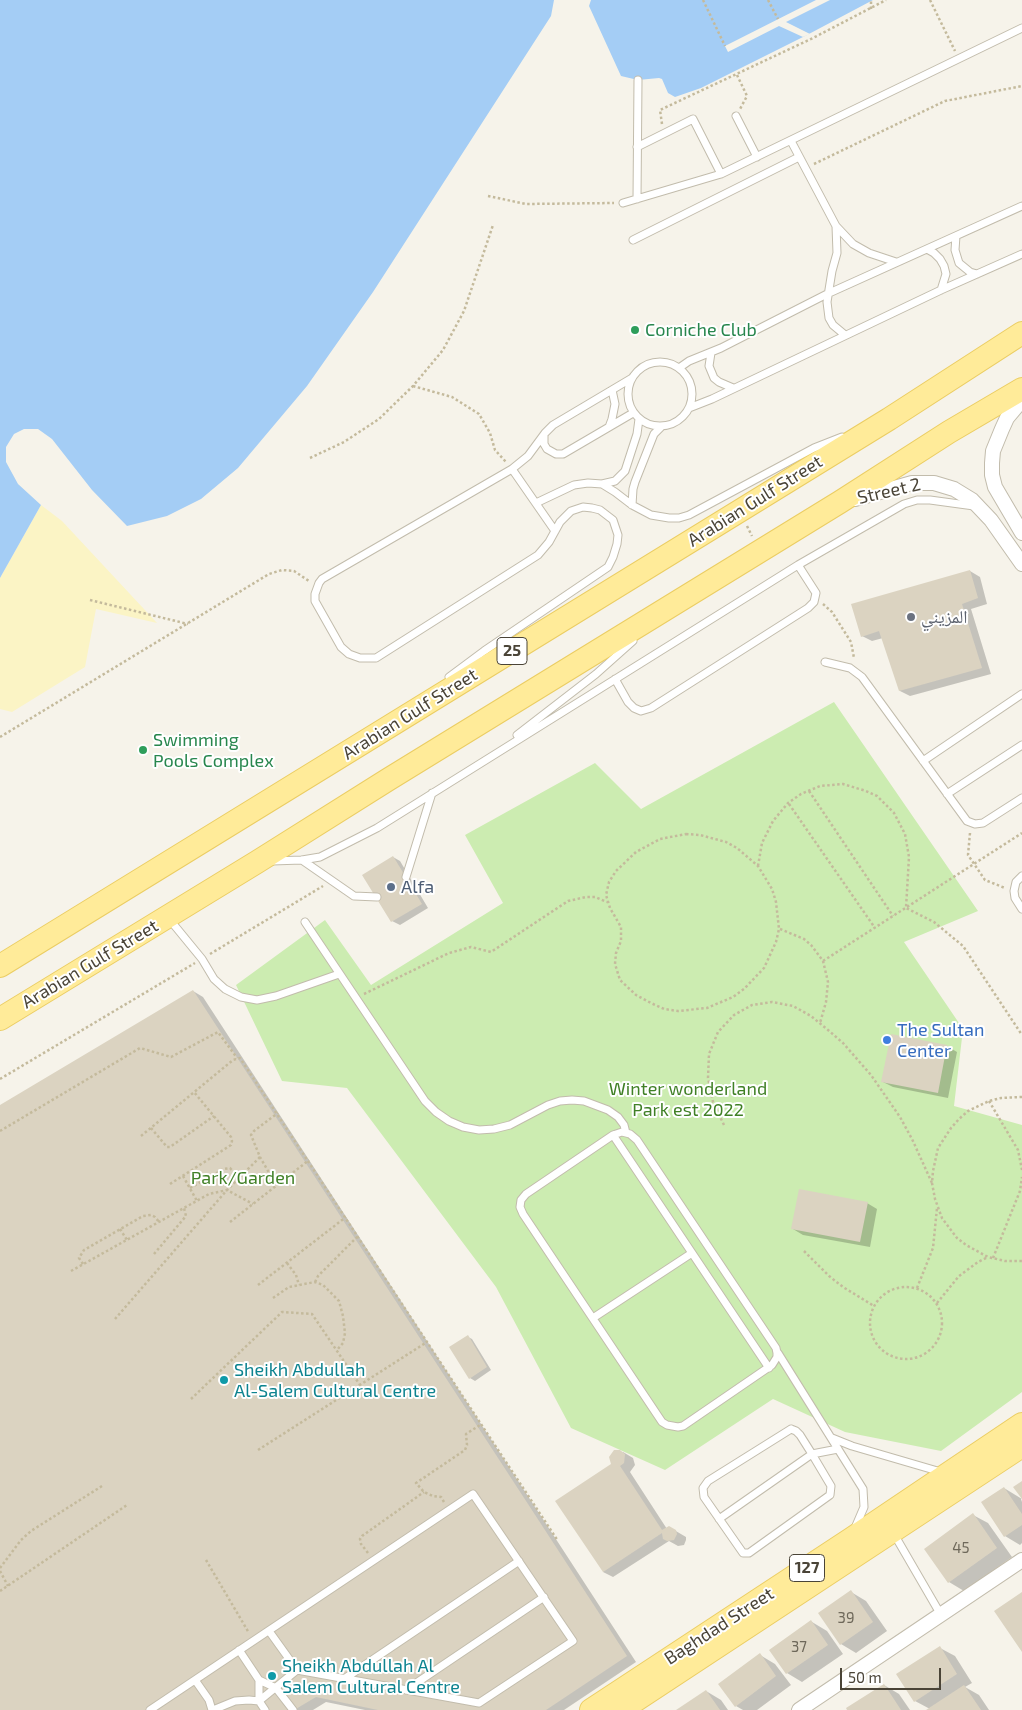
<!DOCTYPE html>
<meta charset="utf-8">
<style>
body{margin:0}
#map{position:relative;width:1022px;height:1710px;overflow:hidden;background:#f6f3ea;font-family:"Exo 2",sans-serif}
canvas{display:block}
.scale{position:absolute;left:840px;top:1668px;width:101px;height:22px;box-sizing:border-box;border:2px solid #4a4437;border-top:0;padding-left:6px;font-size:15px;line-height:18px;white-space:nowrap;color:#4a4437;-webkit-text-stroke:4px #fff;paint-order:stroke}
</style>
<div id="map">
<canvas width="1022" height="1710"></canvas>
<div class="scale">50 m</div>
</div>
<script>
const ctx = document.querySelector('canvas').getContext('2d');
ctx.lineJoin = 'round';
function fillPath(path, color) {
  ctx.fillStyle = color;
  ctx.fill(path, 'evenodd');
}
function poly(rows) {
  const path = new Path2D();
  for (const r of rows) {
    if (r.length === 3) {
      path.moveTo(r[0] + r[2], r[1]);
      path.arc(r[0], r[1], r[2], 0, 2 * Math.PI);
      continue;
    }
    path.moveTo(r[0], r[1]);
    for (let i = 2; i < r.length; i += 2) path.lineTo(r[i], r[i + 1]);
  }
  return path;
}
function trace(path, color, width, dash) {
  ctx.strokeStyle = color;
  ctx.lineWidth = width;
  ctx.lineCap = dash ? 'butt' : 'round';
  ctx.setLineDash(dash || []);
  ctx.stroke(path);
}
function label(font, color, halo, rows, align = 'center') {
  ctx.font = font + ' "Exo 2","Noto Naskh Arabic",sans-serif';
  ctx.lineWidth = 4;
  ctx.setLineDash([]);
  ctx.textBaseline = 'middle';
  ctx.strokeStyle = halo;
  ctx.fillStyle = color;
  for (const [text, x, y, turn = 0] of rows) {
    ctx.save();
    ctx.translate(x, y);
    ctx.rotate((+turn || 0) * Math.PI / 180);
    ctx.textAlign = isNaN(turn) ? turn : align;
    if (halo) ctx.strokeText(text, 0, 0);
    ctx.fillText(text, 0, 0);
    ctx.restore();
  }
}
fillPath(poly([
 [834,702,978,911,904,942,963,1029,954,1106,1022,1125,1022,1392,941,1451,845,1432,773,1399,665,1470,571,1428,496,1287,347,1088,282,1081,236,985,325,920,371,985,503,903,465,835,595,763,641,809]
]), '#ccecb1');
fillPath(poly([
 [41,505,62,521,157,623,96,609,85,667,12,712,0,709,0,578]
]), '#fbf4c5');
fillPath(poly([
 [0,0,554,0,551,16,373,292,307,386,238,468,201,499,167,516,127,526,92,490,52,439,38,429,24,429,14,434,6,447,6,462,18,484,41,505,0,578],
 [591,0,873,0,807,35,701,88,675,97,668,93,662,79,659,78,638,80,621,76,589,6]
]), '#a4cdf5');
fillPath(poly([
 [816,0,830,0,786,22,810,34,803,37,779,26,728,52,725,46]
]), '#f6f3ea');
fillPath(poly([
 [970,571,980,577,987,604,971,609,991,674,910,696,900,691,883,638,872,641,862,636],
 [393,857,400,861,428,908,400,925,392,921],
 [193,991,203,997,636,1662,564,1710,365,1710,326,1702,313,1710,0,1710,0,1106],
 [947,1046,957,1052,948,1098,893,1087,883,1082],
 [867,1203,877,1209,870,1247,803,1235,793,1229],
 [468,1337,472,1339,491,1370,475,1381,470,1378],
 [623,1452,633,1458,635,1465,630,1472,667,1529,669,1527,686,1537,686,1540,684,1545,678,1546,669,1541,613,1577,603,1572,613,1464],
 [1004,1488,1022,1499,1021,1499,1022,1502,1022,1543,1020,1545,1005,1536],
 [973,1515,988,1523,1012,1557,964,1591,949,1582],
 [851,1592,866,1601,887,1631,856,1653,841,1644],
 [812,1622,827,1631,843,1654,802,1682,787,1673,771,1650],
 [940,1648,955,1656,972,1683,965,1687,979,1695,989,1710,928,1710,930,1709,915,1701],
 [760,1655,775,1664,791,1685,757,1710,743,1710,736,1706],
 [884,1685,899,1694,910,1710,849,1710],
 [706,1691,721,1700,728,1710,678,1710]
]), '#0003');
fillPath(poly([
 [970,570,978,598,962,604,982,668,899,691,879,631,861,637,851,604],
 [393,856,422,904,391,922,362,875],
 [193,990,627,1656,546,1710,378,1710,316,1697,294,1710,0,1710,0,1105],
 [891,1034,947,1045,938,1093,881,1082],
 [799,1189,868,1202,860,1242,791,1229],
 [468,1335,487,1367,469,1379,449,1347],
 [614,1450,620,1450,625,1454,624,1463,620,1466,662,1530,669,1526,676,1530,677,1534,674,1540,667,1541,663,1539,662,1533,603,1572,555,1501,611,1464,609,1457],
 [1022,1481,1022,1499,1013,1487],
 [1004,1487,1022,1514,1022,1525,1004,1537,981,1502],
 [973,1513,997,1548,948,1583,924,1549],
 [851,1590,873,1622,840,1645,818,1613],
 [1022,1592,1022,1652,994,1611],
 [811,1620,828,1645,786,1674,769,1650],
 [940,1646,957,1674,914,1702,896,1674],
 [760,1653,776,1676,735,1707,718,1684],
 [884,1684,901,1710,847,1710,846,1708],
 [964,1685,981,1710,926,1710],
 [706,1690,720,1710,676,1710]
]), '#dbd3c1');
const lane = poly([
 [736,116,757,157],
 [791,141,836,226,853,244,869,253,896,262],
 [637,147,693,119,721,174],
 [637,199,638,80],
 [623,203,721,174,1022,28],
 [836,226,837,253,832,271,827,302,829,318,833,325,845,335],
 [956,236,955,250,959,263,970,272,977,274],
 [633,240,799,157],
 [927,249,934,253,940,259,944,266,946,274,941,290],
 [711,353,709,366,714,378,719,382,733,388],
 [660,394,32],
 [679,368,689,361,721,348,827,294,1022,206],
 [689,408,712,399,941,290,1022,254],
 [609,427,612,419,615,404,612,390],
 [544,436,544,444,547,449,556,454,563,454,633,413],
 [512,469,555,531],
 [602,484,615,481,625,471,637,434,639,419],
 [536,503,574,485,588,483,602,484,615,492,632,505,651,515,669,518,679,518,689,515,814,448,842,437],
 [632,505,633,489,635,482,654,434,661,427],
 [825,662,850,668,862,677,967,821,975,824,983,823,1022,798],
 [449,677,484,651,608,567,613,557,617,544,618,535,613,520,600,510,592,508,583,507,571,511,560,522,549,542,538,555,376,658,360,658,349,654,341,647,315,601,315,594,319,583,322,579,512,469,528,456,545,433,553,425,632,378],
 [615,679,628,702,634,708,641,711,651,708,808,608,814,602,816,593,798,565],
 [517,735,596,674,633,641],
 [923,761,1022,694],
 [947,794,1022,745],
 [302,860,354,896,377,897],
 [272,861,302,860,320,857,377,828,798,565,904,504,917,500,930,500,974,506],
 [1022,876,1016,882,1014,891,1015,898,1022,909],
 [406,877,432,793],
 [170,920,202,959,214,979,225,989,241,997,257,1000,276,996,339,974],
 [305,922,425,1101,436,1112,449,1121,463,1127,479,1130,494,1129,510,1125,548,1105,560,1101,572,1100,584,1101,608,1110,618,1117,624,1125,626,1133],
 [622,1132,630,1134,637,1140,776,1348,777,1353,777,1357,772,1365,683,1426,678,1427,667,1425,662,1422,523,1214,520,1207,521,1200,526,1194,613,1135,622,1132],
 [613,1135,769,1368],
 [593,1318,692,1253],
 [778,1353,863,1489,864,1507,855,1528],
 [791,1429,796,1431,800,1435,812,1454,831,1486,830,1495,749,1553,743,1553,704,1497,703,1488,708,1481,791,1429],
 [832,1438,852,1446,941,1472],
 [719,1519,812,1454,838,1449],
 [894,1534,941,1615],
 [239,1650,259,1680,276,1688,293,1710],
 [344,1679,519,1561],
 [195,1680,209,1700,212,1710],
 [259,1680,259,1701,265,1710],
 [406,1690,544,1597],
 [150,1710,473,1494,573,1641,479,1703,297,1670,269,1631],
 [213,1710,235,1701,249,1700,259,1701,297,1670]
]);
const street = poly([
 [1022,400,1007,418,1002,429,993,451,992,463,992,475,995,487,1022,533],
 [855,499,912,483,934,483,954,489,972,500,991,520,1022,564],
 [799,1710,1022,1560]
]);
const primary = poly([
 [0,966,889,419,1022,333],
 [0,1019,257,862,389,779,840,502,949,432,1022,389],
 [591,1710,851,1539,1022,1424],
 [621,1710,1022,1446]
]);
trace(lane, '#c2bcac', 9);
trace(street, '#c2bcac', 16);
trace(primary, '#ebcd63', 24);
trace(poly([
 [703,0,725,46],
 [768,0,778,19],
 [930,0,955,51],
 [871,9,871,1],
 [737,75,747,96,740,109],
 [662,124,660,110,813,38,886,0],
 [814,164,945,101,1022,86],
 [488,196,526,204,614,203],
 [413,386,452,397,479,414,490,433,495,450,506,462],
 [310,458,344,442,379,419,413,386,443,350,464,311,493,225],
 [747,526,752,536],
 [90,600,188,624],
 [823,604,832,612,851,642,854,658],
 [0,737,269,574,282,570,294,571,309,581],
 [809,791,893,916],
 [789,804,875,928],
 [970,833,968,855,985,880,1005,888],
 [686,834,700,835,726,842,737,848,758,866,772,889,776,902,779,929,776,942,764,968,744,989,733,997,707,1008,678,1011,664,1009,651,1003,636,995,620,980,615,964,616,953,621,941,621,927,610,908,606,895,609,882,616,871,636,852,660,839,686,834],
 [758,866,762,843,773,821,788,803,801,794,820,786,843,784,866,791,877,796,894,813,905,834,909,857,906,908,934,922,963,946,1022,1035],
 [780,929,804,939,811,945,823,961,828,982,826,1002,820,1023],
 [210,954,323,886],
 [823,961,1022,833],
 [364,994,449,953,471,947,491,952,568,901,586,897,595,897,607,902],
 [0,1079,195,963],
 [1022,1097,1001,1098,989,1101,968,1111,959,1119,951,1128,938,1148,933,1171,932,1183,935,1199,942,1218,957,1238,966,1245,988,1257,1005,1261,1022,1261],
 [989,1101,1018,1150,1022,1170],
 [724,1125,713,1102,708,1078,709,1054,718,1032,734,1015,752,1005,772,1002,793,1006,811,1016,828,1030,843,1043,871,1075,900,1117,912,1139,932,1183],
 [151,1128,167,1147,170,1147,214,1116],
 [0,1131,140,1048,171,1057,218,1032,237,1058],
 [141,1136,233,1060,240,1058,558,1541],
 [183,1176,197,1201],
 [170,1184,231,1145,232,1141,231,1137,194,1092],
 [276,1185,260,1157,251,1135,254,1131,278,1113],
 [190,1188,224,1169,230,1168,239,1178],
 [230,1222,309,1160],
 [120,1229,127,1240],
 [804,1251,829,1276,843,1287,874,1306],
 [154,1254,186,1216,184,1208],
 [993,1258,1020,1191,1022,1177],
 [287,1263,296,1275,299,1285],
 [83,1264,79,1258,84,1250,143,1216,151,1215,155,1217,159,1222],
 [71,1271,209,1194,227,1190,253,1204],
 [315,1282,318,1276,358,1236],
 [258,1285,346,1217],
 [906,1323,36],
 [917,1288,933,1248,937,1208],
 [273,1298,289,1287,315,1282,323,1285,339,1301,343,1316,345,1333,343,1343,337,1350],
 [937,1303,959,1276,978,1262,988,1257],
 [115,1319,227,1190,260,1157],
 [191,1399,282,1312,312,1314,360,1385],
 [258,1450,427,1342],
 [444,1502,441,1497,433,1496,424,1492,416,1483,465,1450,467,1445,466,1434,480,1425],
 [368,1553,361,1544,360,1539,362,1536,424,1492],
 [206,1560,249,1633],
 [0,1568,21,1540,31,1531,102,1486],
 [0,1571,8,1586],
 [0,1591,127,1505]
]), '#c4ba9c', 2.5, [2.5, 2.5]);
trace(lane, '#fff', 7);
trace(street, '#fff', 14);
trace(primary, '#ffeb99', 22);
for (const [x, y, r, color] of [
 [635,330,5,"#2e9e5b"],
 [911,617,5,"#6b7280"],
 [143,750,5,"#2e9e5b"],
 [391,887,5,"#5c6f8a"],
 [887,1040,5,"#3f7fe0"],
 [224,1380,5,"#0f9aa8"],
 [272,1676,5,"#0f9aa8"]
]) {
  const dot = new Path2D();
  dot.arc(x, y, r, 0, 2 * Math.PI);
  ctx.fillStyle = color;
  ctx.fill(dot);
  trace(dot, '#fff', 2);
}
label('15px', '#6e685a', null, [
 ["45",961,1548],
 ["39",846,1618],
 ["37",799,1647]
]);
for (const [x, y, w] of [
 [512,651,30],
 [807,1568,35]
]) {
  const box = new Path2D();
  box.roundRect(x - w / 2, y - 13.5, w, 27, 4);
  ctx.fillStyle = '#fff';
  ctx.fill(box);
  trace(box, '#4a4437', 1);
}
label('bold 16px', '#4a4437', null, [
 ["25",512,651],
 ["127",807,1568]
]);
label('18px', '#27864d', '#fff', [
 ["Corniche Club",645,330],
 ["Swimming",153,740],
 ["Pools Complex",153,761]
], 'left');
label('18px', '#4a4437', '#fff', [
 ["Street 2",889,491,-13],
 ["Arabian Gulf Street",755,501,-32],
 ["Arabian Gulf Street",410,714,-32],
 ["Arabian Gulf Street",90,964,-31],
 ["Baghdad Street",719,1626,-33]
]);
label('18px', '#5b616d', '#fff', [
 ["المزيني",921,617]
], 'left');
label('18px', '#4e5e75', '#fff', [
 ["Alfa",401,887]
], 'left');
label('18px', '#366cbe', '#fff', [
 ["The Sultan",897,1030],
 ["Center",897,1051]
], 'left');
label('18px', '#408026', '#fff', [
 ["Winter wonderland",688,1089],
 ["Park est 2022",688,1110],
 ["Park/Garden",243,1178]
]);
label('18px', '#0d838f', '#fff', [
 ["Sheikh Abdullah",234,1370],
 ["Al-Salem Cultural Centre",234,1391],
 ["Sheikh Abdullah Al",282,1666],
 ["Salem Cultural Centre",282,1687]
], 'left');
</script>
